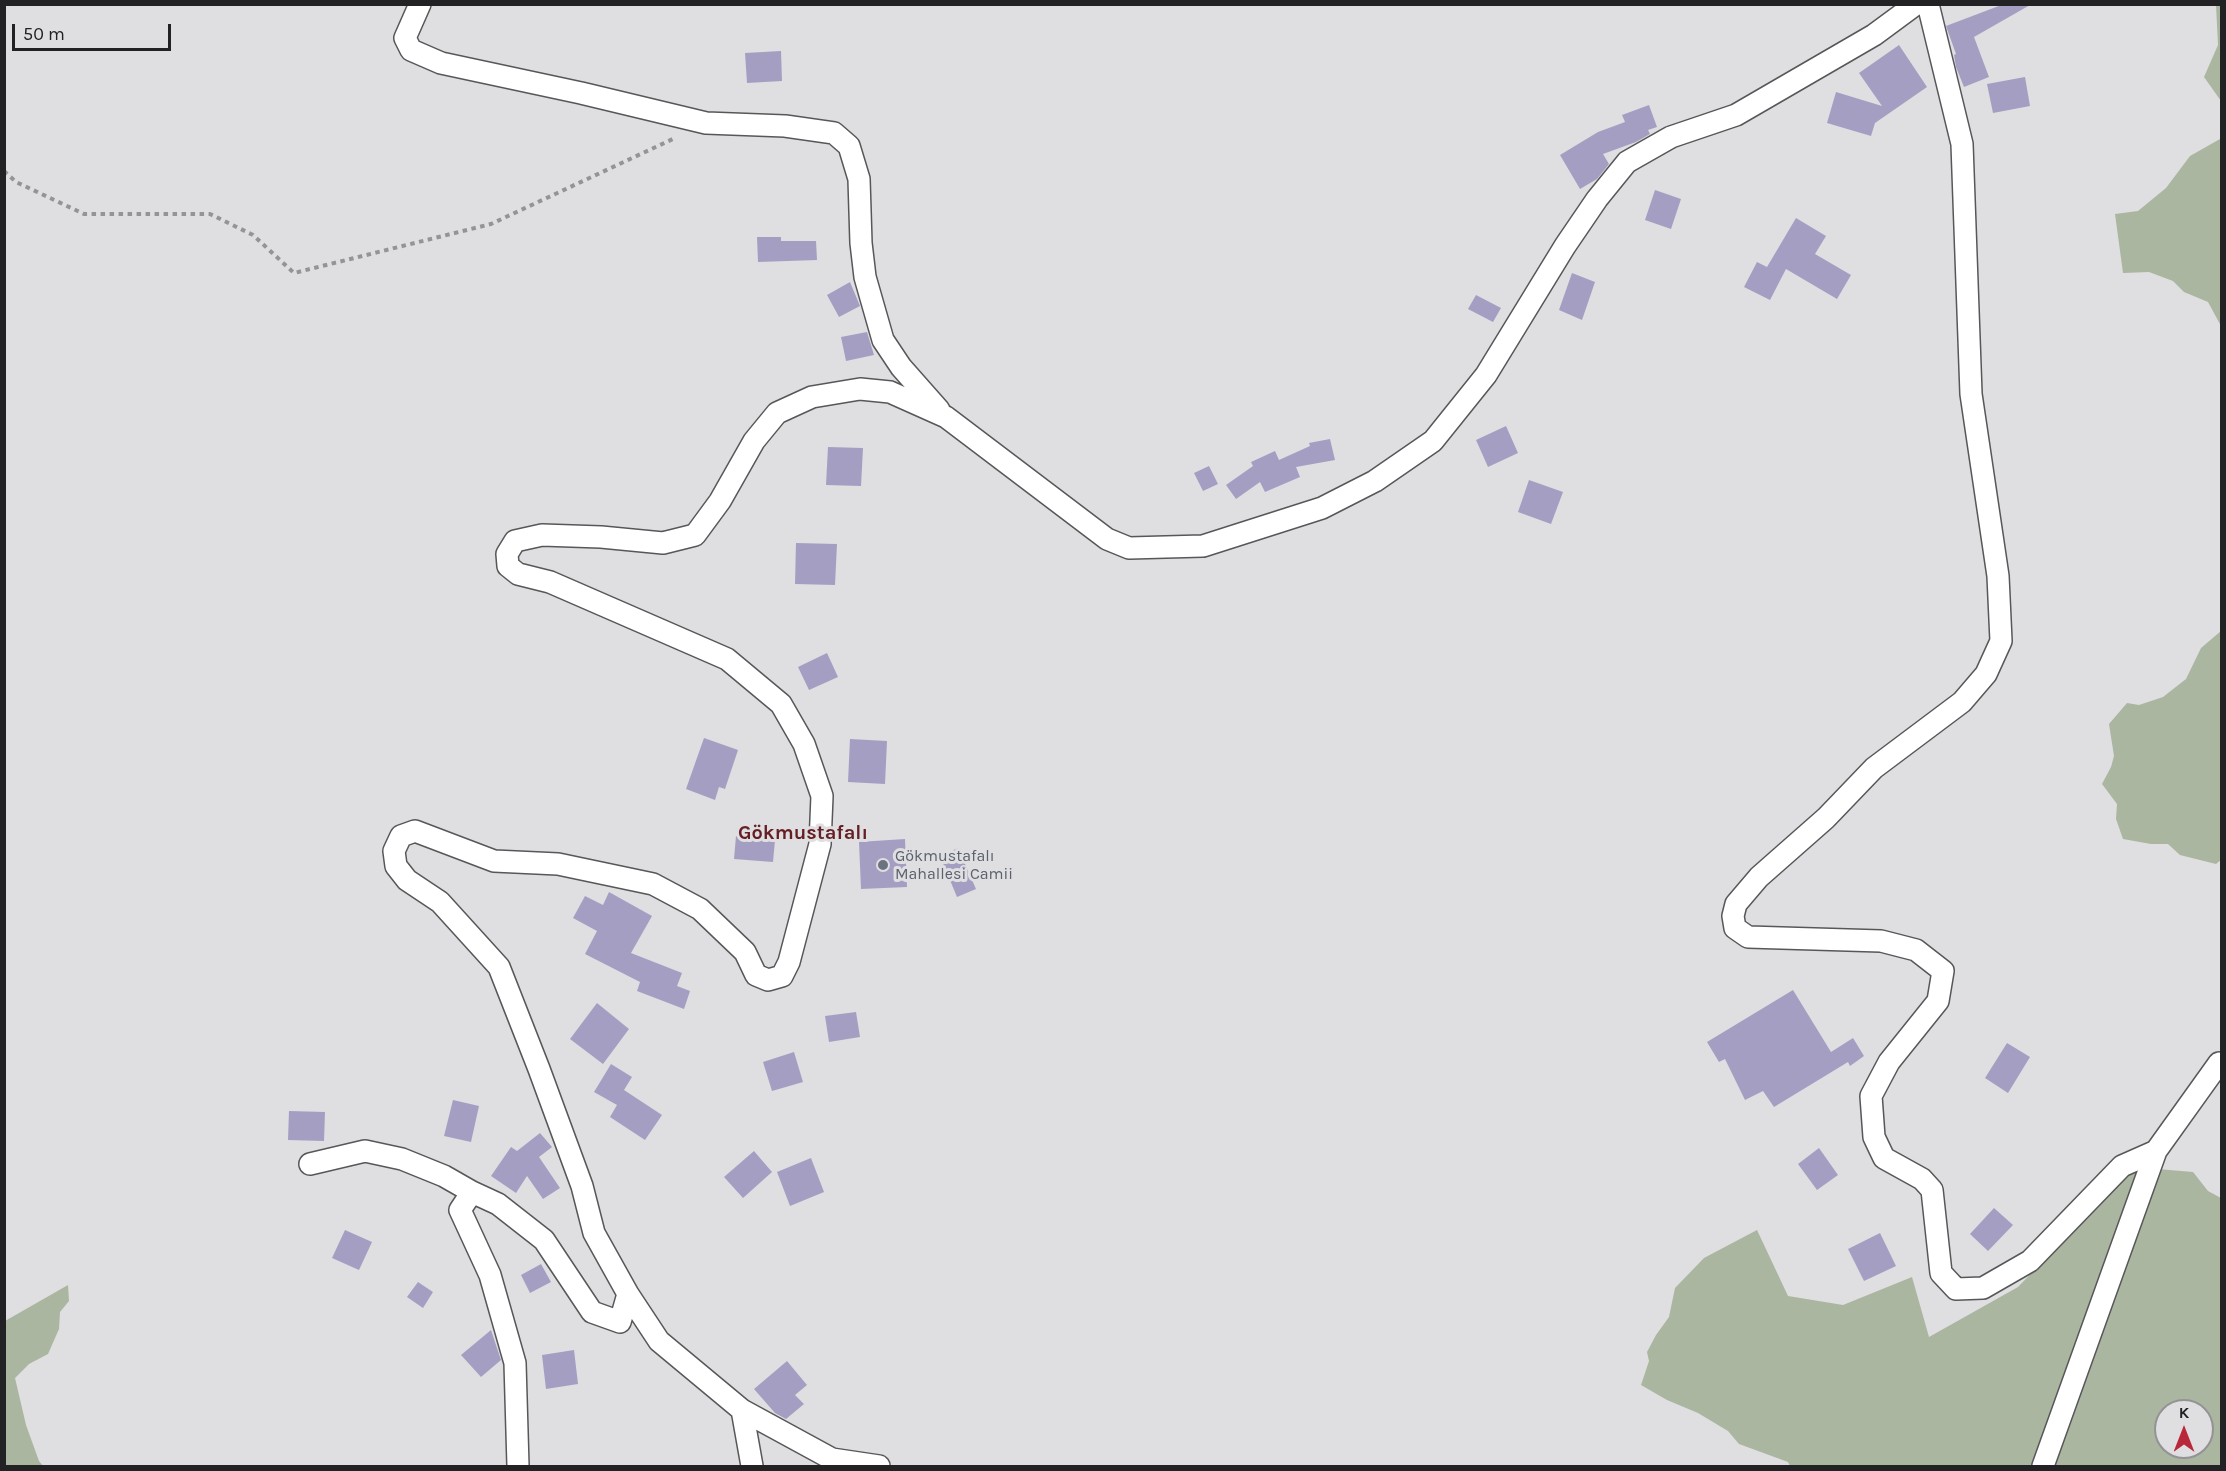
<!DOCTYPE html>
<meta charset="utf-8">
<style>
body{margin:0}
#map{position:relative;width:2226px;height:1471px;overflow:hidden;background:#dfdee1;font-family:Karla,sans-serif}
canvas{display:block}
.frame{position:absolute;inset:0;border:6px solid #222123;pointer-events:none}
.north{position:absolute;left:2154px;top:1399px;width:60px;height:60px;box-sizing:border-box;background:#dfdee1;border:2px solid #939295;border-radius:50%;rotate:0deg;font-size:16px;font-weight:700;line-height:24px;text-align:center;color:#222123}
.north::after{content:'';display:block;margin:auto;width:21px;height:27px;background:#b9283a;clip-path:polygon(50% 0,100% 100%,50% 72%,0 100%)}
.scale{position:absolute;left:12px;top:24px;width:159px;height:27px;box-sizing:border-box;border:3px solid #222123;border-top:0;padding-left:8px;font-size:18px;line-height:21px;white-space:nowrap;color:#222123;-webkit-text-stroke:4px #dfdee1;paint-order:stroke}
</style>
<div id="map">
<canvas width="2226" height="1471"></canvas>
<div class="frame"></div>
<div class="north">K</div>
<div class="scale">50 m</div>
</div>
<script>
const ctx = document.querySelector('canvas').getContext('2d');
ctx.lineJoin = 'round';
function fillPath(path, color) {
  ctx.fillStyle = color;
  ctx.fill(path, 'evenodd');
}
function poly(rows) {
  const path = new Path2D();
  for (const r of rows) {
    path.moveTo(r[0], r[1]);
    for (let i = 2; i < r.length; i += 2) path.lineTo(r[i], r[i + 1]);
  }
  return path;
}
function trace(path, color, width, dash) {
  ctx.strokeStyle = color;
  ctx.lineWidth = width;
  ctx.lineCap = dash ? 'butt' : 'round';
  ctx.setLineDash(dash || []);
  ctx.stroke(path);
}
function label(font, color, halo, rows, align = 'center') {
  ctx.font = font + ' Karla,sans-serif';
  ctx.lineWidth = 6;
  ctx.setLineDash([]);
  ctx.textBaseline = 'middle';
  ctx.strokeStyle = halo;
  ctx.fillStyle = color;
  for (const [text, x, y, turn = 0] of rows) {
    ctx.save();
    ctx.translate(x, y);
    ctx.rotate((+turn || 0) * Math.PI / 180);
    ctx.textAlign = isNaN(turn) ? turn : align;
    if (halo) ctx.strokeText(text, 0, 0);
    ctx.fillText(text, 0, 0);
    ctx.restore();
  }
}
fillPath(poly([
 [2216,5,2221,5,2221,101,2204,77,2218,45],
 [2221,135,2221,326,2208,302,2184,292,2173,281,2149,272,2123,273,2115,214,2138,211,2166,188,2190,156,2220,139],
 [2221,631,2222,859,2216,864,2180,855,2168,844,2151,844,2123,839,2116,819,2117,804,2102,784,2111,767,2114,756,2109,724,2127,703,2139,705,2163,697,2186,679,2201,648],
 [2134,1167,2193,1172,2208,1191,2221,1198,2221,1466,1790,1466,1788,1462,1739,1444,1728,1431,1698,1413,1667,1400,1641,1385,1649,1361,1647,1352,1656,1335,1669,1317,1675,1288,1704,1258,1757,1230,1788,1296,1843,1305,1912,1277,1929,1337,2018,1287],
 [2166,1411,2202,1411,2202,1447,2166,1447],
 [68,1285,69,1301,60,1312,59,1329,48,1354,29,1364,15,1378,26,1425,39,1461,43,1466,5,1466,5,1321]
]), '#abb6a0');
fillPath(poly([
 [2004,4,2030,5,1974,37,1989,77,1964,87,1956,67,1954,55,1956,54,1946,26],
 [1899,45,1927,87,1875,123,1871,136,1827,123,1836,92,1882,106,1859,73],
 [781,51,782,81,747,83,745,53],
 [2025,77,2030,106,1993,113,1987,84],
 [1649,105,1657,127,1648,130,1650,134,1636,142,1603,154,1609,164,1597,179,1580,189,1560,155,1598,132,1625,122,1622,115],
 [1655,190,1681,199,1671,229,1645,220],
 [1796,218,1826,236,1815,254,1851,275,1837,299,1786,269,1770,300,1744,287,1757,262,1767,267],
 [757,237,781,237,781,241,816,241,817,260,758,262],
 [1572,273,1595,282,1582,320,1559,310],
 [850,282,860,306,839,317,827,295],
 [1476,295,1501,308,1493,322,1468,309],
 [867,332,874,355,846,361,841,337],
 [1506,426,1518,453,1488,467,1476,440],
 [1330,439,1335,460,1296,467,1300,477,1265,492,1260,482,1236,499,1226,485,1253,466,1251,462,1275,451,1279,460,1310,446,1309,443],
 [828,447,863,448,861,486,826,485],
 [1209,466,1218,484,1203,491,1194,473],
 [1529,480,1563,492,1551,524,1518,512],
 [796,543,837,544,835,585,795,584],
 [827,653,838,677,809,690,798,667],
 [704,738,738,750,725,789,719,787,715,800,686,789],
 [850,739,887,741,885,784,848,782],
 [736,836,775,840,773,862,734,859],
 [905,839,907,887,861,889,859,842],
 [958,848,976,889,957,897,940,856],
 [609,892,652,916,631,953,682,973,677,986,690,991,684,1009,637,991,640,982,585,954,597,931,573,918,585,896,603,905],
 [1793,990,1831,1052,1853,1038,1864,1056,1850,1066,1848,1062,1774,1107,1763,1091,1745,1100,1725,1059,1719,1062,1707,1042],
 [597,1003,629,1029,603,1064,570,1039],
 [856,1012,860,1037,829,1042,825,1016],
 [2007,1043,2030,1057,2008,1093,1985,1078],
 [794,1052,803,1082,772,1091,763,1062],
 [611,1064,632,1077,624,1090,662,1115,645,1140,610,1117,617,1105,594,1092],
 [453,1100,479,1106,471,1142,444,1136],
 [289,1111,325,1112,324,1141,288,1140],
 [540,1133,552,1147,539,1157,560,1188,543,1199,527,1176,516,1193,491,1176,511,1147,517,1151],
 [1819,1148,1838,1175,1817,1190,1798,1164],
 [754,1151,772,1172,743,1198,724,1177],
 [811,1158,824,1192,790,1206,777,1172],
 [1994,1208,2013,1225,1988,1251,1970,1234],
 [345,1230,372,1242,359,1270,332,1258],
 [1880,1233,1896,1266,1864,1281,1848,1249],
 [541,1264,551,1282,530,1293,521,1275],
 [418,1282,433,1292,423,1308,407,1297],
 [491,1330,501,1360,481,1377,461,1355],
 [574,1350,578,1384,546,1389,542,1355],
 [787,1361,807,1385,795,1395,804,1404,786,1419,775,1413,754,1389]
]), '#a59ec3');
const minor = poly([
 [420,4,405,38,411,50,441,63,581,93,706,123,785,126,834,133,849,146,859,179,861,243,865,277,883,340,901,367,939,410],
 [1928,4,1962,144,1971,394,1998,576,2001,641,1986,674,1962,702,1874,768,1826,818,1759,877,1736,904,1733,916,1735,928,1748,937,1881,941,1916,950,1943,971,1938,1001,1889,1062,1871,1096,1874,1137,1884,1158,1922,1179,1932,1190,1941,1273,1956,1289,1983,1288,2030,1261,2122,1166,2156,1151,2219,1063],
 [310,1164,365,1151,402,1159,444,1176,472,1192],
 [628,1294,659,1341,742,1410,832,1459,879,1466],
 [742,1410,752,1466],
 [518,1466,515,1363,490,1275,460,1210,472,1192,498,1204,544,1240,592,1312,620,1322,628,1294,594,1233,582,1186,539,1069,499,967,440,902,407,880,396,866,394,851,401,836,415,831,494,861,558,864,653,884,700,909,745,952,756,975,768,980,782,976,789,962,820,844,822,796,804,744,781,704,727,659,550,582,518,574,508,566,507,554,515,541,542,535,601,537,663,543,695,535,720,501,754,441,777,413,812,397,860,389,890,392,946,417,1107,539,1129,548,1203,546,1322,508,1375,481,1433,441,1486,375,1565,246,1597,199,1627,162,1671,137,1736,115,1874,35,1916,4],
 [2043,1466,2156,1151]
]);
trace(minor, '#575659', 24);
trace(poly([
 [4,171,16,182,84,214,210,214,253,235,294,273,491,224,675,138]
]), '#949395', 4, [4.5, 4.5]);
trace(minor, '#fff', 21);
for (const [x, y, r, color] of [
 [883,865,6,"#6b7280"]
]) {
  const dot = new Path2D();
  dot.arc(x, y, r, 0, 2 * Math.PI);
  ctx.fillStyle = color;
  ctx.fill(dot);
  trace(dot, '#dfdee1', 2);
}
label('16px', '#5b616d', '#dfdee1', [
 ["Gökmustafalı",895,856],
 ["Mahallesi Camii",895,874]
], 'left');
label('bold 20px', '#651f24', '#dfdee1', [
 ["Gökmustafalı",803,833]
]);
</script>
